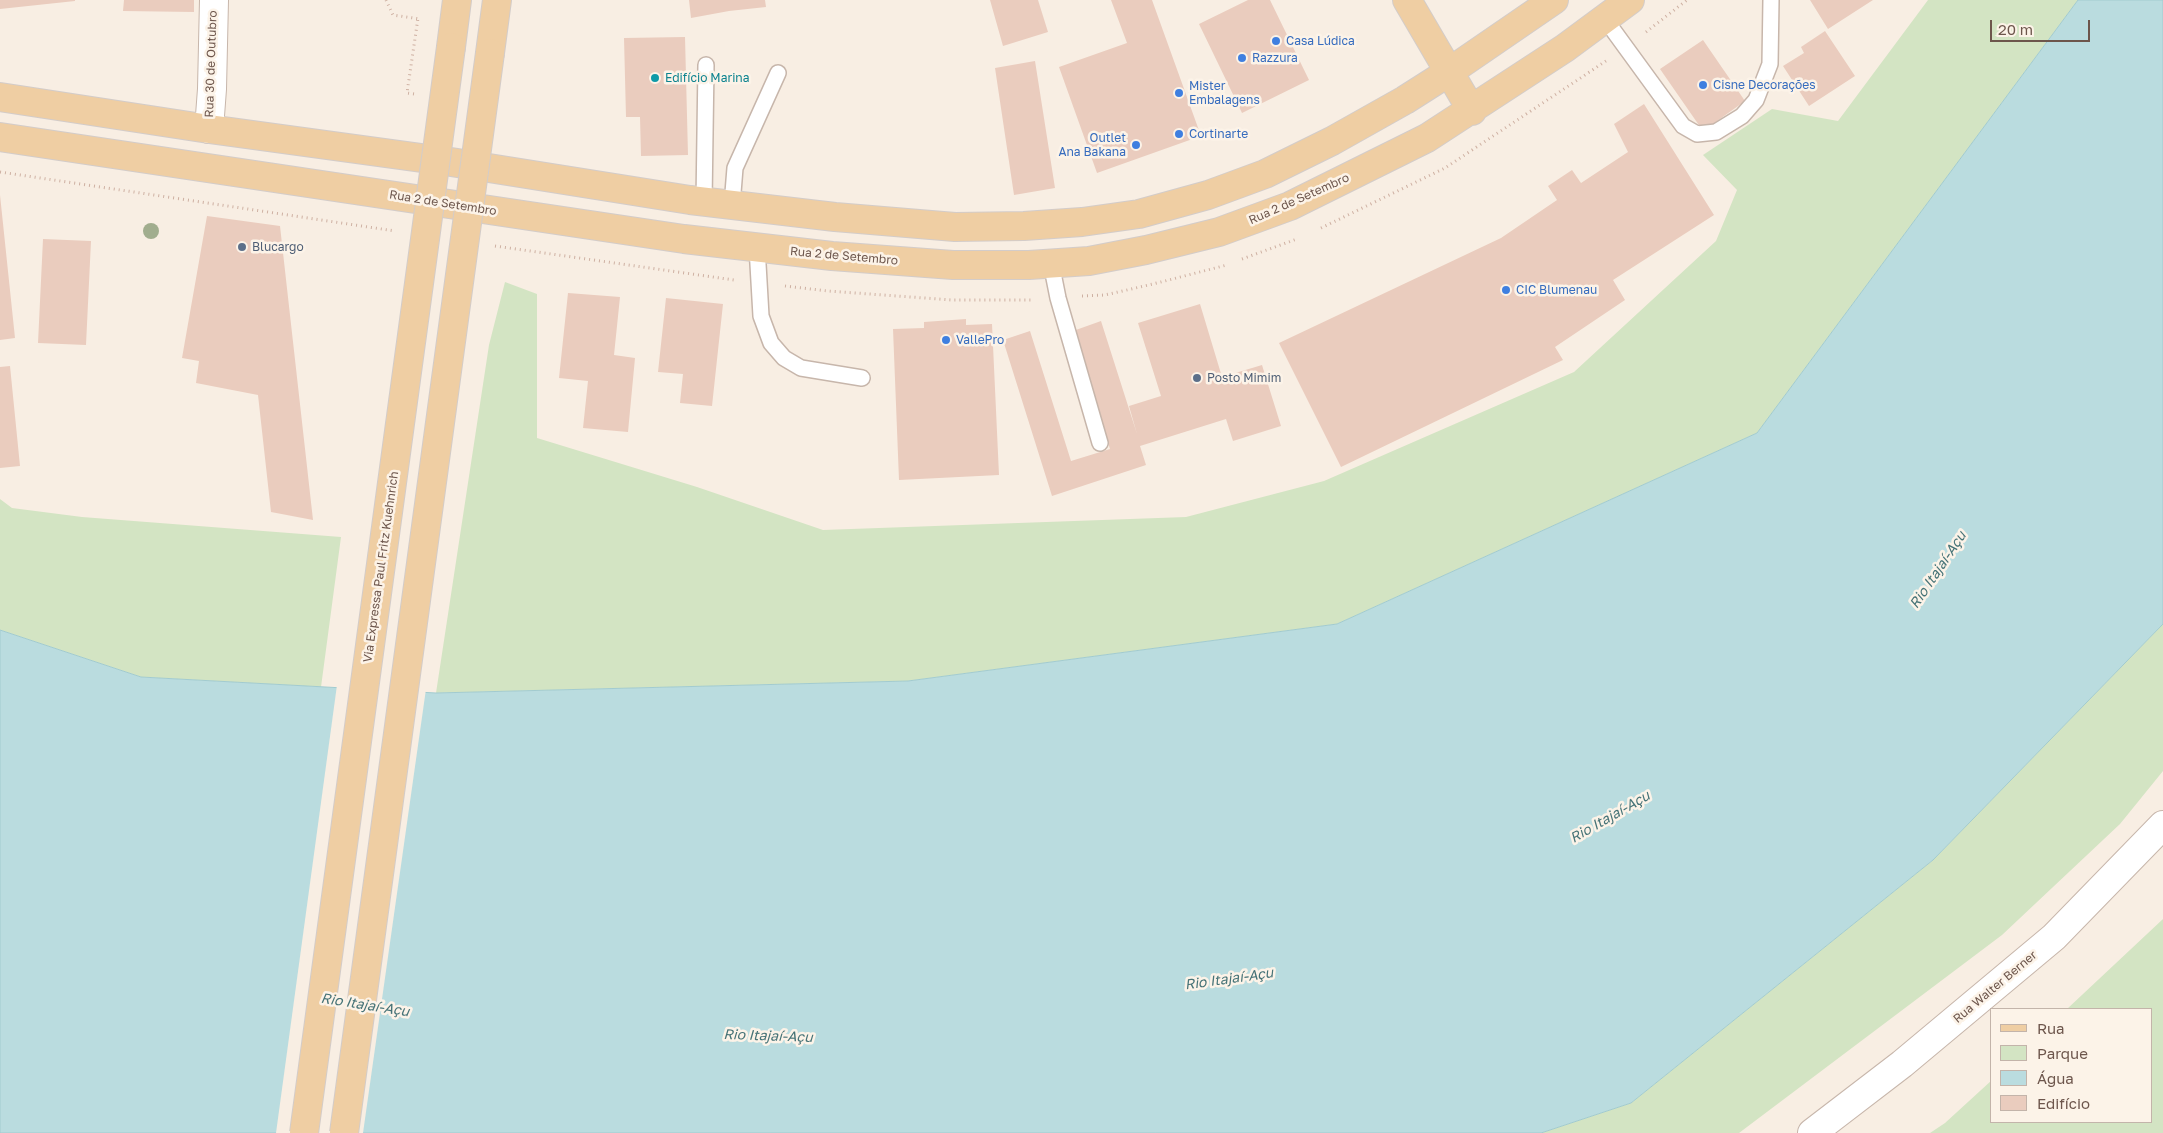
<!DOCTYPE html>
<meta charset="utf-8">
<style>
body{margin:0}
#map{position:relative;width:2163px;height:1133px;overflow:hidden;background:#f8eee3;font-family:"Golos Text",sans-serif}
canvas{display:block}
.legend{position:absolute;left:1990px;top:1008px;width:162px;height:115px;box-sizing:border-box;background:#fcf3e8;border:1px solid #c3b4aa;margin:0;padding:6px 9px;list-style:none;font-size:15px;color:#6d564c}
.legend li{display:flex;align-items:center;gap:10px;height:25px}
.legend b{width:25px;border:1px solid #c3b4aa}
.scale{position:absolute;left:1990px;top:20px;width:100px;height:22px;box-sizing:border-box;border:2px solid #6d564c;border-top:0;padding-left:6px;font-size:15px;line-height:18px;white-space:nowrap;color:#6d564c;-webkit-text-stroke:4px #fcf3e8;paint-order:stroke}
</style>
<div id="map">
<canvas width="2163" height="1133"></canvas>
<ul class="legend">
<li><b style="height:6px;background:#efcea3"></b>Rua</li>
<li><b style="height:14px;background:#d3e4c3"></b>Parque</li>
<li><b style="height:14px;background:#badcdf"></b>Água</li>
<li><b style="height:14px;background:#eaccbe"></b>Edifício</li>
</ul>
<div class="scale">20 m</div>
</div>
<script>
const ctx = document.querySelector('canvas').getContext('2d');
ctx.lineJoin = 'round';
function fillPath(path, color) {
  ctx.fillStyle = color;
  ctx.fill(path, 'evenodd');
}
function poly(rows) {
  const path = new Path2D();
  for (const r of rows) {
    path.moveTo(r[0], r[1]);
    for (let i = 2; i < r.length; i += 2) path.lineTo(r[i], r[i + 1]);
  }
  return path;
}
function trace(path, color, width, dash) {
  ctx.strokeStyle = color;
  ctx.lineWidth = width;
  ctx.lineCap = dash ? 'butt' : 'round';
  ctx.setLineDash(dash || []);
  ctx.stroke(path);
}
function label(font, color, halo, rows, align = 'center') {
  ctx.font = font + ' "Golos Text",sans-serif';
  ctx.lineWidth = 5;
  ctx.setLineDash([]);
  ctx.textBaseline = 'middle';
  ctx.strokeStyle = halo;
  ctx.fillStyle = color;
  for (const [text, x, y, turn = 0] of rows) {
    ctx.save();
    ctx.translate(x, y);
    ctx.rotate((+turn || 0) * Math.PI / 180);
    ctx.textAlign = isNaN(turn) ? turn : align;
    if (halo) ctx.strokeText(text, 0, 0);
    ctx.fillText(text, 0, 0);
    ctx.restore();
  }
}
fillPath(poly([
 [1928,0,2078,0,1757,433,1337,624,908,681,436,693,489,345,505,282,537,294,537,438,697,487,823,530,1186,517,1324,481,1574,372,1716,241,1737,190,1703,155,1772,109,1838,121],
 [0,499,12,508,82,517,341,537,321,687,141,677,0,630],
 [2163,624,2163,771,2120,824,2002,935,1739,1133,1541,1133,1631,1103,1933,860],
 [2163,919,2163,1133,1930,1133,1945,1123,1992,1080,1992,1122,2152,1122,2152,1009,2067,1009]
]), '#d3e4c3');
const water = poly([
 [2078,0,2163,0,2163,624,1933,860,1631,1103,1541,1133,0,1133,0,630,141,677,436,693,908,681,1337,624,1757,433,2078,0]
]);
fillPath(water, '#badcdf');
trace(water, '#a2cbcf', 1);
fillPath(poly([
 [337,685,426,689,363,1133,276,1133]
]), '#f8eee3');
fillPath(poly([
 [0,0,75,0,75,1,0,9],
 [124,0,194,0,194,12,123,11],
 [689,0,765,0,766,7,729,11,691,18],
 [990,0,1038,0,1048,32,1003,46],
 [1111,0,1152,0,1201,136,1097,173,1059,67,1127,43],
 [1248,0,1270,0,1309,80,1242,113,1199,24],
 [1810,0,1873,0,1828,29],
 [1825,31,1855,76,1809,106,1783,66,1804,53,1801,47],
 [685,37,688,155,641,156,640,117,626,117,624,38],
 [1703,40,1745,101,1703,131,1660,69],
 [1035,61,1055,188,1014,195,995,68],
 [1644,104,1714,215,1613,280,1625,300,1555,347,1563,360,1341,467,1279,343,1501,238,1557,200,1548,186,1572,170,1581,183,1628,152,1614,124],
 [0,195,15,338,0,340],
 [207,216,280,226,313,520,271,512,258,395,196,383,199,361,182,358],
 [43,239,91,241,86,345,38,343],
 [568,293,620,297,614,355,635,358,628,432,583,428,588,381,559,378],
 [666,298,723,304,712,406,680,403,683,374,658,372],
 [1200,304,1222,377,1262,365,1281,426,1233,441,1226,419,1140,446,1146,465,1052,496,1003,340,1030,331,1071,461,1110,449,1073,331,1101,321,1137,434,1129,406,1161,396,1138,323],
 [966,319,966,325,992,324,999,475,899,480,893,329,924,328,924,322],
 [10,366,20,466,0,468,0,367]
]), '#eaccbe');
const service = poly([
 [1605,19,1683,126,1697,134,1716,132,1742,116,1756,100,1770,64,1771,0],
 [704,202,706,65],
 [732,205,735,168,778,73],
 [757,247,761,316,771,343,784,358,801,368,862,378],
 [1051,263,1058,298,1100,443]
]);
const minor = poly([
 [209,129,212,89,214,0]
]);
const tertiary = poly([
 [1812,1133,1902,1064,2054,937,2163,825]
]);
const primary = poly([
 [1407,0,1472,111],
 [451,47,457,0],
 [490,53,497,0],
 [0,97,209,129,451,162,690,200,835,217,955,227,1024,226,1082,222,1139,214,1208,195,1265,174,1332,141,1405,100,1449,72,1554,0],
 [0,137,684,239,832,256,953,265,1029,265,1089,261,1146,250,1219,232,1290,206,1427,138,1565,48,1630,0]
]);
trace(service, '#c7b6ab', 18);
trace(minor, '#c7b6ab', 30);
trace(tertiary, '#c7b6ab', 30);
trace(primary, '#d3ccc9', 30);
trace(poly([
 [386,0,393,15,420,19],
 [1646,32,1687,0],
 [414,94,407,93,418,18],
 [0,172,395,231],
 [1321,228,1445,168,1606,61],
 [495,246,734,280],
 [1242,259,1297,239],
 [785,286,828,291,952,300,1033,300],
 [1082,296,1105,295,1153,284,1227,265]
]), '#ceb0a2', 3, [1, 4]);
trace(service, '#fff', 15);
trace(minor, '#fff', 28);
trace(tertiary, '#fff', 28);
trace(primary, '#efcea3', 28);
const primaryBridge = poly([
 [304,1133,451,47],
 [344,1133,490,53]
]);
trace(primaryBridge, '#d3ccc9', 30, []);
trace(primaryBridge, '#efcea3', 28);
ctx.fillStyle = '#a1ad8e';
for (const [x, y] of [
 [151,231]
]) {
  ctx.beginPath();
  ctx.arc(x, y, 8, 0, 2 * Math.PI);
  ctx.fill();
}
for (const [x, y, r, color] of [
 [1276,41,5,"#3f7fe0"],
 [1242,58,5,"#3f7fe0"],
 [655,78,5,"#0f9aa8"],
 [1703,85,5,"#3f7fe0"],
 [1179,93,5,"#3f7fe0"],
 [1179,134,5,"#3f7fe0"],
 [1136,145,5,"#3f7fe0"],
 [242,247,5,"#5c6f8a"],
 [1506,290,5,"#3f7fe0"],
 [946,340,5,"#3f7fe0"],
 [1197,378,5,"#5c6f8a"]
]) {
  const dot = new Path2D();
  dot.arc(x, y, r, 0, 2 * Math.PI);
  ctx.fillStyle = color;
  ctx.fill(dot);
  trace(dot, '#fcf3e8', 2);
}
label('12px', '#366cbe', '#fcf3e8', [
 ["Casa Lúdica",1286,41],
 ["Razzura",1252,58],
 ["Cisne Decorações",1713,85],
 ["Mister",1189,86],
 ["Embalagens",1189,100],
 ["Cortinarte",1189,134],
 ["Outlet",1126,138,"right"],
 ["Ana Bakana",1126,152,"right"],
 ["CIC Blumenau",1516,290],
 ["VallePro",956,340]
], 'left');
label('12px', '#6d564c', '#fcf3e8', [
 ["Rua 30 de Outubro",211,64,-88],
 ["Rua 2 de Setembro",1299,199,-24],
 ["Rua 2 de Setembro",443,203,9],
 ["Rua 2 de Setembro",844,256,5],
 ["Via Expressa Paul Fritz Kuehnrich",381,567,-82],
 ["Rua Walter Berner",1995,987,-40]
]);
label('12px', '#0d838f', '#fcf3e8', [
 ["Edifício Marina",665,78]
], 'left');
label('12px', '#4e5e75', '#fcf3e8', [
 ["Blucargo",252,247],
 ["Posto Mimim",1207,378]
], 'left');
label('italic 14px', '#467377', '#fcf3e8', [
 ["Rio Itajaí-Açu",1938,570,-56],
 ["Rio Itajaí-Açu",1610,817,-30],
 ["Rio Itajaí-Açu",1229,979,-8],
 ["Rio Itajaí-Açu",365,1005,9],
 ["Rio Itajaí-Açu",768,1036,2]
]);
</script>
